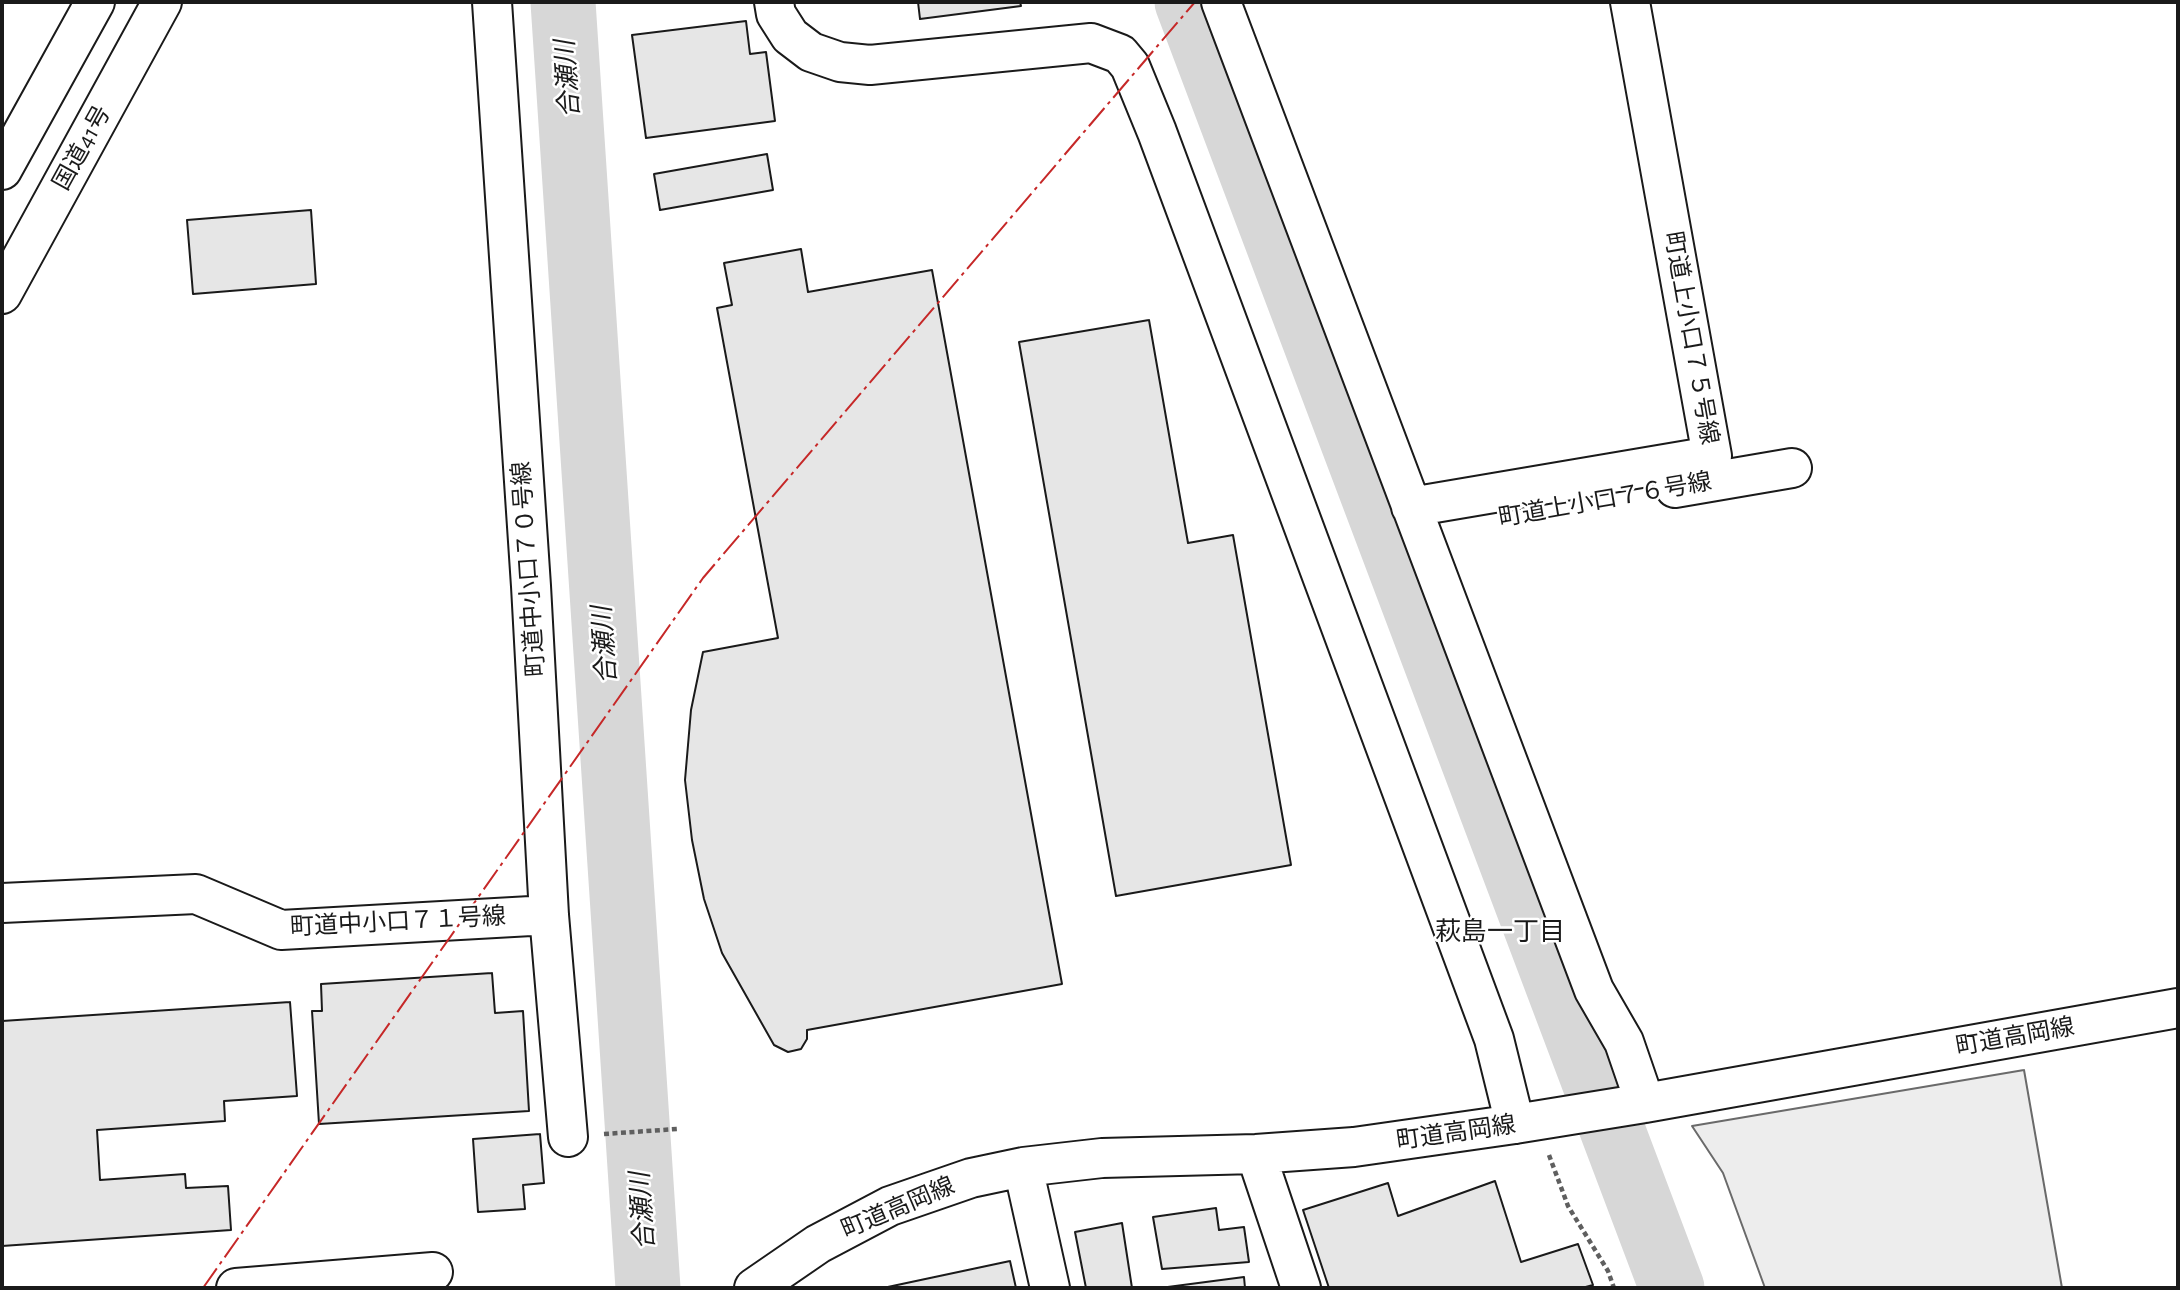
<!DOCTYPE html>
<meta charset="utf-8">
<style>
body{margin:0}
#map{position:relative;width:2180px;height:1290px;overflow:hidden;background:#fff;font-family:"Alegreya Sans",sans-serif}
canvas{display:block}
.frame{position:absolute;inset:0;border:4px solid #1a1a1a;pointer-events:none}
</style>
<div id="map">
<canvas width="2180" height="1290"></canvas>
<div class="frame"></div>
</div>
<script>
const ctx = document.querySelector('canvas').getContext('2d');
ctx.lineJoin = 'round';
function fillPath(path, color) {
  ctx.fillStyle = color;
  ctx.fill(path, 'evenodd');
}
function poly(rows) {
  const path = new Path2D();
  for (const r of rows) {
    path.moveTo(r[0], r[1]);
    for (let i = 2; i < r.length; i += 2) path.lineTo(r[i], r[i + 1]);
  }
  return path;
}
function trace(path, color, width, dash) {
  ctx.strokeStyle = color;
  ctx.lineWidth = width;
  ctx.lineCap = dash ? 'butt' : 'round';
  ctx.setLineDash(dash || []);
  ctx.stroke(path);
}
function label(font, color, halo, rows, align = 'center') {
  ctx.font = font + ' "Alegreya Sans","Noto Sans JP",sans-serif';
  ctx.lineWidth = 5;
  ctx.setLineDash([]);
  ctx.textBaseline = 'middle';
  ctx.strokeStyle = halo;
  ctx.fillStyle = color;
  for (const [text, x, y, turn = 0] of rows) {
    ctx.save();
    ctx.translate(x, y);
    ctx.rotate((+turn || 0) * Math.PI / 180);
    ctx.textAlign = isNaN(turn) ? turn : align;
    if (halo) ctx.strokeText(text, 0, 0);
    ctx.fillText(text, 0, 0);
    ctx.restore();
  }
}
const built = poly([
 [2024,1070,2062,1288,1765,1288,1723,1173,1692,1126,2024,1070]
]);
fillPath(built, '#ededed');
trace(built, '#6a6a6a', 2);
trace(poly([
 [563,2,648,1288],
 [1187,2,1672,1288]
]), '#d7d7d7', 65);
const building = poly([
 [918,2,1020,2,1021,6,920,19,918,2],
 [746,21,750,54,766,52,775,121,646,138,632,35,746,21],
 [767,154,773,190,660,210,654,174,767,154],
 [311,210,316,284,193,294,187,220,311,210],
 [801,249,808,292,932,270,1062,984,807,1030,807,1039,801,1049,788,1052,774,1045,722,953,704,899,692,840,685,780,691,710,703,652,778,638,717,308,732,305,724,263,801,249],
 [1149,320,1188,543,1233,535,1291,865,1116,896,1019,342,1149,320],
 [492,973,495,1013,523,1011,529,1111,319,1124,312,1011,322,1011,321,984,492,973],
 [290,1002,297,1096,224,1101,225,1121,97,1130,100,1180,185,1174,186,1188,228,1186,231,1230,2,1246,2,1021,290,1002],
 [540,1134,544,1183,523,1185,525,1209,478,1212,473,1139,540,1134],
 [1495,1181,1521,1262,1578,1244,1593,1285,1582,1288,1329,1288,1303,1210,1388,1183,1398,1216,1495,1181],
 [1216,1208,1219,1230,1244,1227,1249,1262,1162,1269,1153,1217,1216,1208],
 [1122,1223,1132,1288,1086,1288,1075,1232,1122,1223],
 [1010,1261,1016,1288,883,1288,1010,1261],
 [1244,1277,1245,1288,1160,1288,1244,1277]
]);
fillPath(building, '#e6e6e6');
trace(building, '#1a1a1a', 2);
const minor = poly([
 [492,2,531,586,549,915,568,1137],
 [774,2,776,14,790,36,811,52,840,62,870,65,1091,43,1120,54,1130,66,1157,132,1494,1039,1515,1124],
 [1221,2,1594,990,1624,1042,1645,1103],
 [1675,488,1792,468],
 [1411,507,1712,456,1630,2],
 [2,903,196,894,281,930,549,915],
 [1256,1154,1301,1288],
 [1023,1167,1050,1288],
 [236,1288,433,1272],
 [754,1288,818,1244,890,1206,971,1178,1023,1167,1102,1158,1256,1154,1354,1147,1515,1124,1645,1103,2178,1008]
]);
const highway = poly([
 [2,170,95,2],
 [2,294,162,2]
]);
trace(minor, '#1a1a1a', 42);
trace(highway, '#1a1a1a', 42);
trace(poly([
 [604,1134,677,1129],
 [1549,1155,1568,1206,1608,1271,1614,1288]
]), '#5f5f5f', 4.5, [5, 3.5]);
trace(minor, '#fff', 38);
trace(highway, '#fff', 38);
trace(poly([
 [203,1288,703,578,1195,2]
]), '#c62828', 2, [24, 5, 3.5, 5]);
label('24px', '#1a1a1a', '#fff', [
 ["国道41号",82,148,-61],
 ["町道上小口７５号線",1691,338,80],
 ["町道上小口７６号線",1605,500,-10],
 ["町道中小口７０号線",529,569,-94],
 ["町道中小口７１号線",398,922,-3],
 ["町道高岡線",2015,1037,-10],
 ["町道高岡線",1456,1133,-8],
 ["町道高岡線",898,1208,-23]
]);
label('italic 26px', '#1a1a1a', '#fff', [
 ["合瀬川",568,79,-94],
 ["合瀬川",605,645,-94],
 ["合瀬川",643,1211,-94]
]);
label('26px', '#1a1a1a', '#fff', [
 ["萩島一丁目",1500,932]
]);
</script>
